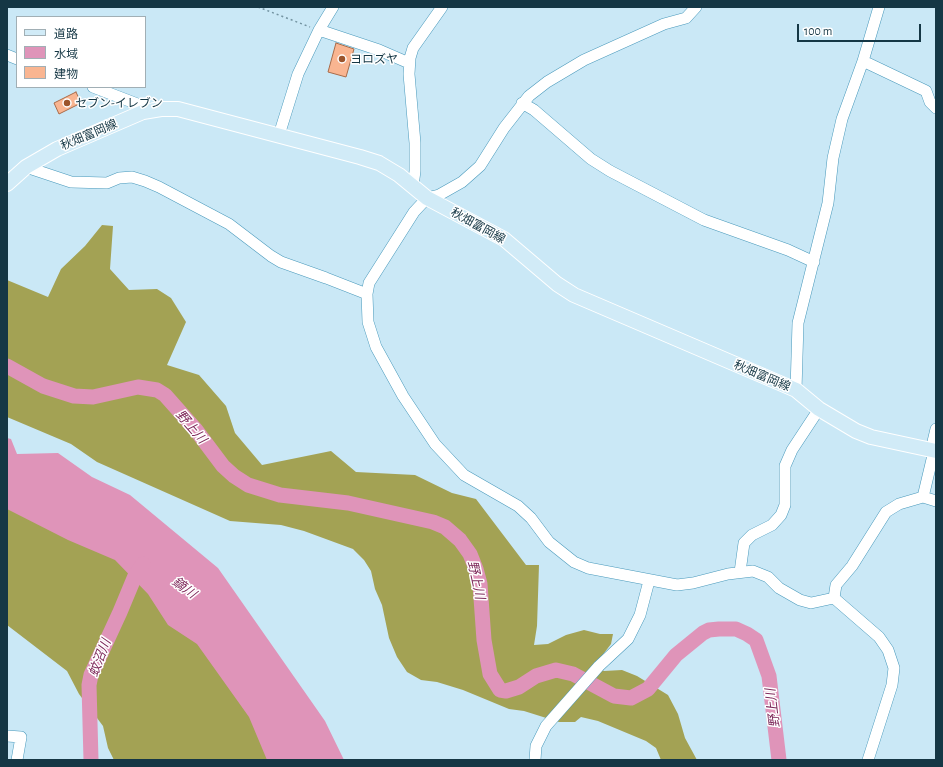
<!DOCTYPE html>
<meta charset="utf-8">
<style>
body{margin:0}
#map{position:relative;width:943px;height:767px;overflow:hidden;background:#cae8f6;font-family:"Alegreya Sans","Noto Sans JP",sans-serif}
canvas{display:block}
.frame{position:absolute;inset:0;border:8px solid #153745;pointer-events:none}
.legend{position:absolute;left:16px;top:16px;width:130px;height:72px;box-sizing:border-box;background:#fff;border:1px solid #a1afb5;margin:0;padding:5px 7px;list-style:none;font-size:12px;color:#153745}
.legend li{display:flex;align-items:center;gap:8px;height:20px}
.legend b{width:20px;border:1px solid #a1afb5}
.scale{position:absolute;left:797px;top:24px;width:124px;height:18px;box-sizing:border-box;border:2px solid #153745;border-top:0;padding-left:5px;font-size:12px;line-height:14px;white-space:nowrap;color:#153745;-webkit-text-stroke:3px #fff;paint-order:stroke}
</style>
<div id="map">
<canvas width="943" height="767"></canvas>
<div class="frame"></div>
<ul class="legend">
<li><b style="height:5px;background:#d1ebf7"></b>道路</li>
<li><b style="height:11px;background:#df94b9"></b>水域</li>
<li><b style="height:11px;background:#f9b591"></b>建物</li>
</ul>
<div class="scale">100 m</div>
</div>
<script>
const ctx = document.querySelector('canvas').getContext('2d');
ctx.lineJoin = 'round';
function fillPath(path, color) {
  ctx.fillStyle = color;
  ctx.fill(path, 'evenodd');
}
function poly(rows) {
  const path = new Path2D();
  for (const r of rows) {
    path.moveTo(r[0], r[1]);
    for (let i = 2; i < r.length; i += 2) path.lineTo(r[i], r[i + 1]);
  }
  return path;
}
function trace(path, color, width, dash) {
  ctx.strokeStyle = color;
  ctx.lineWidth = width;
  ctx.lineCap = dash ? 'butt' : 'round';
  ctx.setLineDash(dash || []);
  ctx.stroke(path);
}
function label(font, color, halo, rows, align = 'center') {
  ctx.font = font + ' "Alegreya Sans","Noto Sans JP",sans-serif';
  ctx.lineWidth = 3;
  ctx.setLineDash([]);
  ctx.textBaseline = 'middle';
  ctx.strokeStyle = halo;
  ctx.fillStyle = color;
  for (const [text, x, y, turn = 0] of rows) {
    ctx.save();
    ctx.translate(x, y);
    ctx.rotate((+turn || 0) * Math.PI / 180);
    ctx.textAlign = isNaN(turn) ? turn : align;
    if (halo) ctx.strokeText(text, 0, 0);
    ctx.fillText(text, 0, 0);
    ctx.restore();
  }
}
fillPath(poly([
 [102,225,113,226,110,269,129,290,157,289,171,298,186,322,167,365,199,375,226,406,235,433,262,465,331,451,356,472,415,475,452,493,476,499,526,565,539,565,537,626,534,645,548,644,566,635,584,630,600,634,613,634,611,644,595,665,604,671,622,670,637,676,668,695,678,714,685,738,697,760,661,760,656,748,646,741,598,721,581,717,575,722,559,722,524,711,509,709,463,690,437,682,421,680,407,672,397,657,389,638,382,605,375,589,371,571,364,560,353,549,304,531,281,525,230,521,97,462,71,444,7,417,7,280,48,297,61,269,85,246],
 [7,454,78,487,294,760,114,760,108,748,103,726,79,694,67,671,7,625]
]), '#a3a254');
fillPath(poly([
 [7,438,11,439,17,454,58,453,92,477,130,495,218,568,325,721,344,760,267,760,249,717,197,644,168,625,148,594,115,560,68,540,7,509]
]), '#df94b9');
trace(poly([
 [7,366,43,386,74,396,93,397,138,387,157,390,165,395,196,430,223,466,234,476,248,485,280,495,348,503,433,522,445,527,460,540,470,554,476,569,480,584,484,640,490,674,500,690,506,691,519,687,536,676,556,670,573,674,614,696,631,698,648,689,676,655,703,633,709,630,719,629,736,629,747,634,756,640,769,676,779,760],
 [91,760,89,685,91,675,120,612,135,576,143,564]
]), '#df94b9', 15);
const building = poly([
 [336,43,354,49,346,77,328,72,336,43],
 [76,92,81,103,59,114,54,103,76,92]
]);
fillPath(building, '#f9b591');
trace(building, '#a96b49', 1);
const minor = poly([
 [696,7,686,18,664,24,584,60,547,82,529,96,504,128,480,166,462,182,439,195,427,198,414,212,369,283,367,294,368,322,376,347,403,396,435,444,464,475,518,506,531,518,549,542,574,562,588,568,677,585,693,583,728,574,753,571,768,577,779,588,800,600,811,603,834,598],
 [319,30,379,50,409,63],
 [7,55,17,59],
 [863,61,926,91,930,102,936,108],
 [93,87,153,110],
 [522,103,534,110,591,159,610,171,704,220,788,250,814,262],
 [279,135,298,74,319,30,333,7],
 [26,167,71,182,107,183,119,178,132,177,145,181,159,187,229,224,271,256,281,262,326,278,367,294],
 [413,186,415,171,415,143,409,74,410,58,413,48,442,7],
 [796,390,798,323,828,203,833,158,842,119,863,61,879,7],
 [931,450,936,429],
 [923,497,934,451],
 [740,572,744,543,752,535,772,525,781,515,785,505,785,466,792,450,819,409],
 [834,598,879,637,888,650,894,668,892,685,868,760],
 [834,598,836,585,852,566,886,512,899,504,923,497,936,501],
 [7,736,21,737,17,760],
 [535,760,536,746,546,726,599,666,628,639,640,615,649,581]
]);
const major = poly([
 [7,184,26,167,57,149,143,112,161,109,178,109,360,157,379,163,399,175,427,198,504,239,557,284,574,295,796,390,819,409,856,431,871,437,936,451]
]);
trace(minor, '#4999bb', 12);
trace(major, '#fff', 16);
trace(poly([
 [258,7,310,27]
]), '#7393a1', 1.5, [2, 3]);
trace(minor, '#fff', 11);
trace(major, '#d1ebf7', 14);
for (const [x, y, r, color] of [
 [342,59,4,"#9b542c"],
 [67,103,4,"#9b542c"]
]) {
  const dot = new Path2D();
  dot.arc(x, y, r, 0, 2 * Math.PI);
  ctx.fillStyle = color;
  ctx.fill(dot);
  trace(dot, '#fff', 1.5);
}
label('12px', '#153745', '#fff', [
 ["ヨロズヤ",350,59],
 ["セブン-イレブン",75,103]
], 'left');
label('12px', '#153745', '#fff', [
 ["秋畑富岡線",89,135,-23],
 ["秋畑富岡線",478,226,29],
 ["秋畑富岡線",762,376,23]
]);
label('italic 13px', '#7e285a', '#fff', [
 ["野上川",191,427,49],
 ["野上川",476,580,78],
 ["鏑川",184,588,37],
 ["蚊沼川",100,658,-69],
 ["野上川",773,708,-97]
]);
</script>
